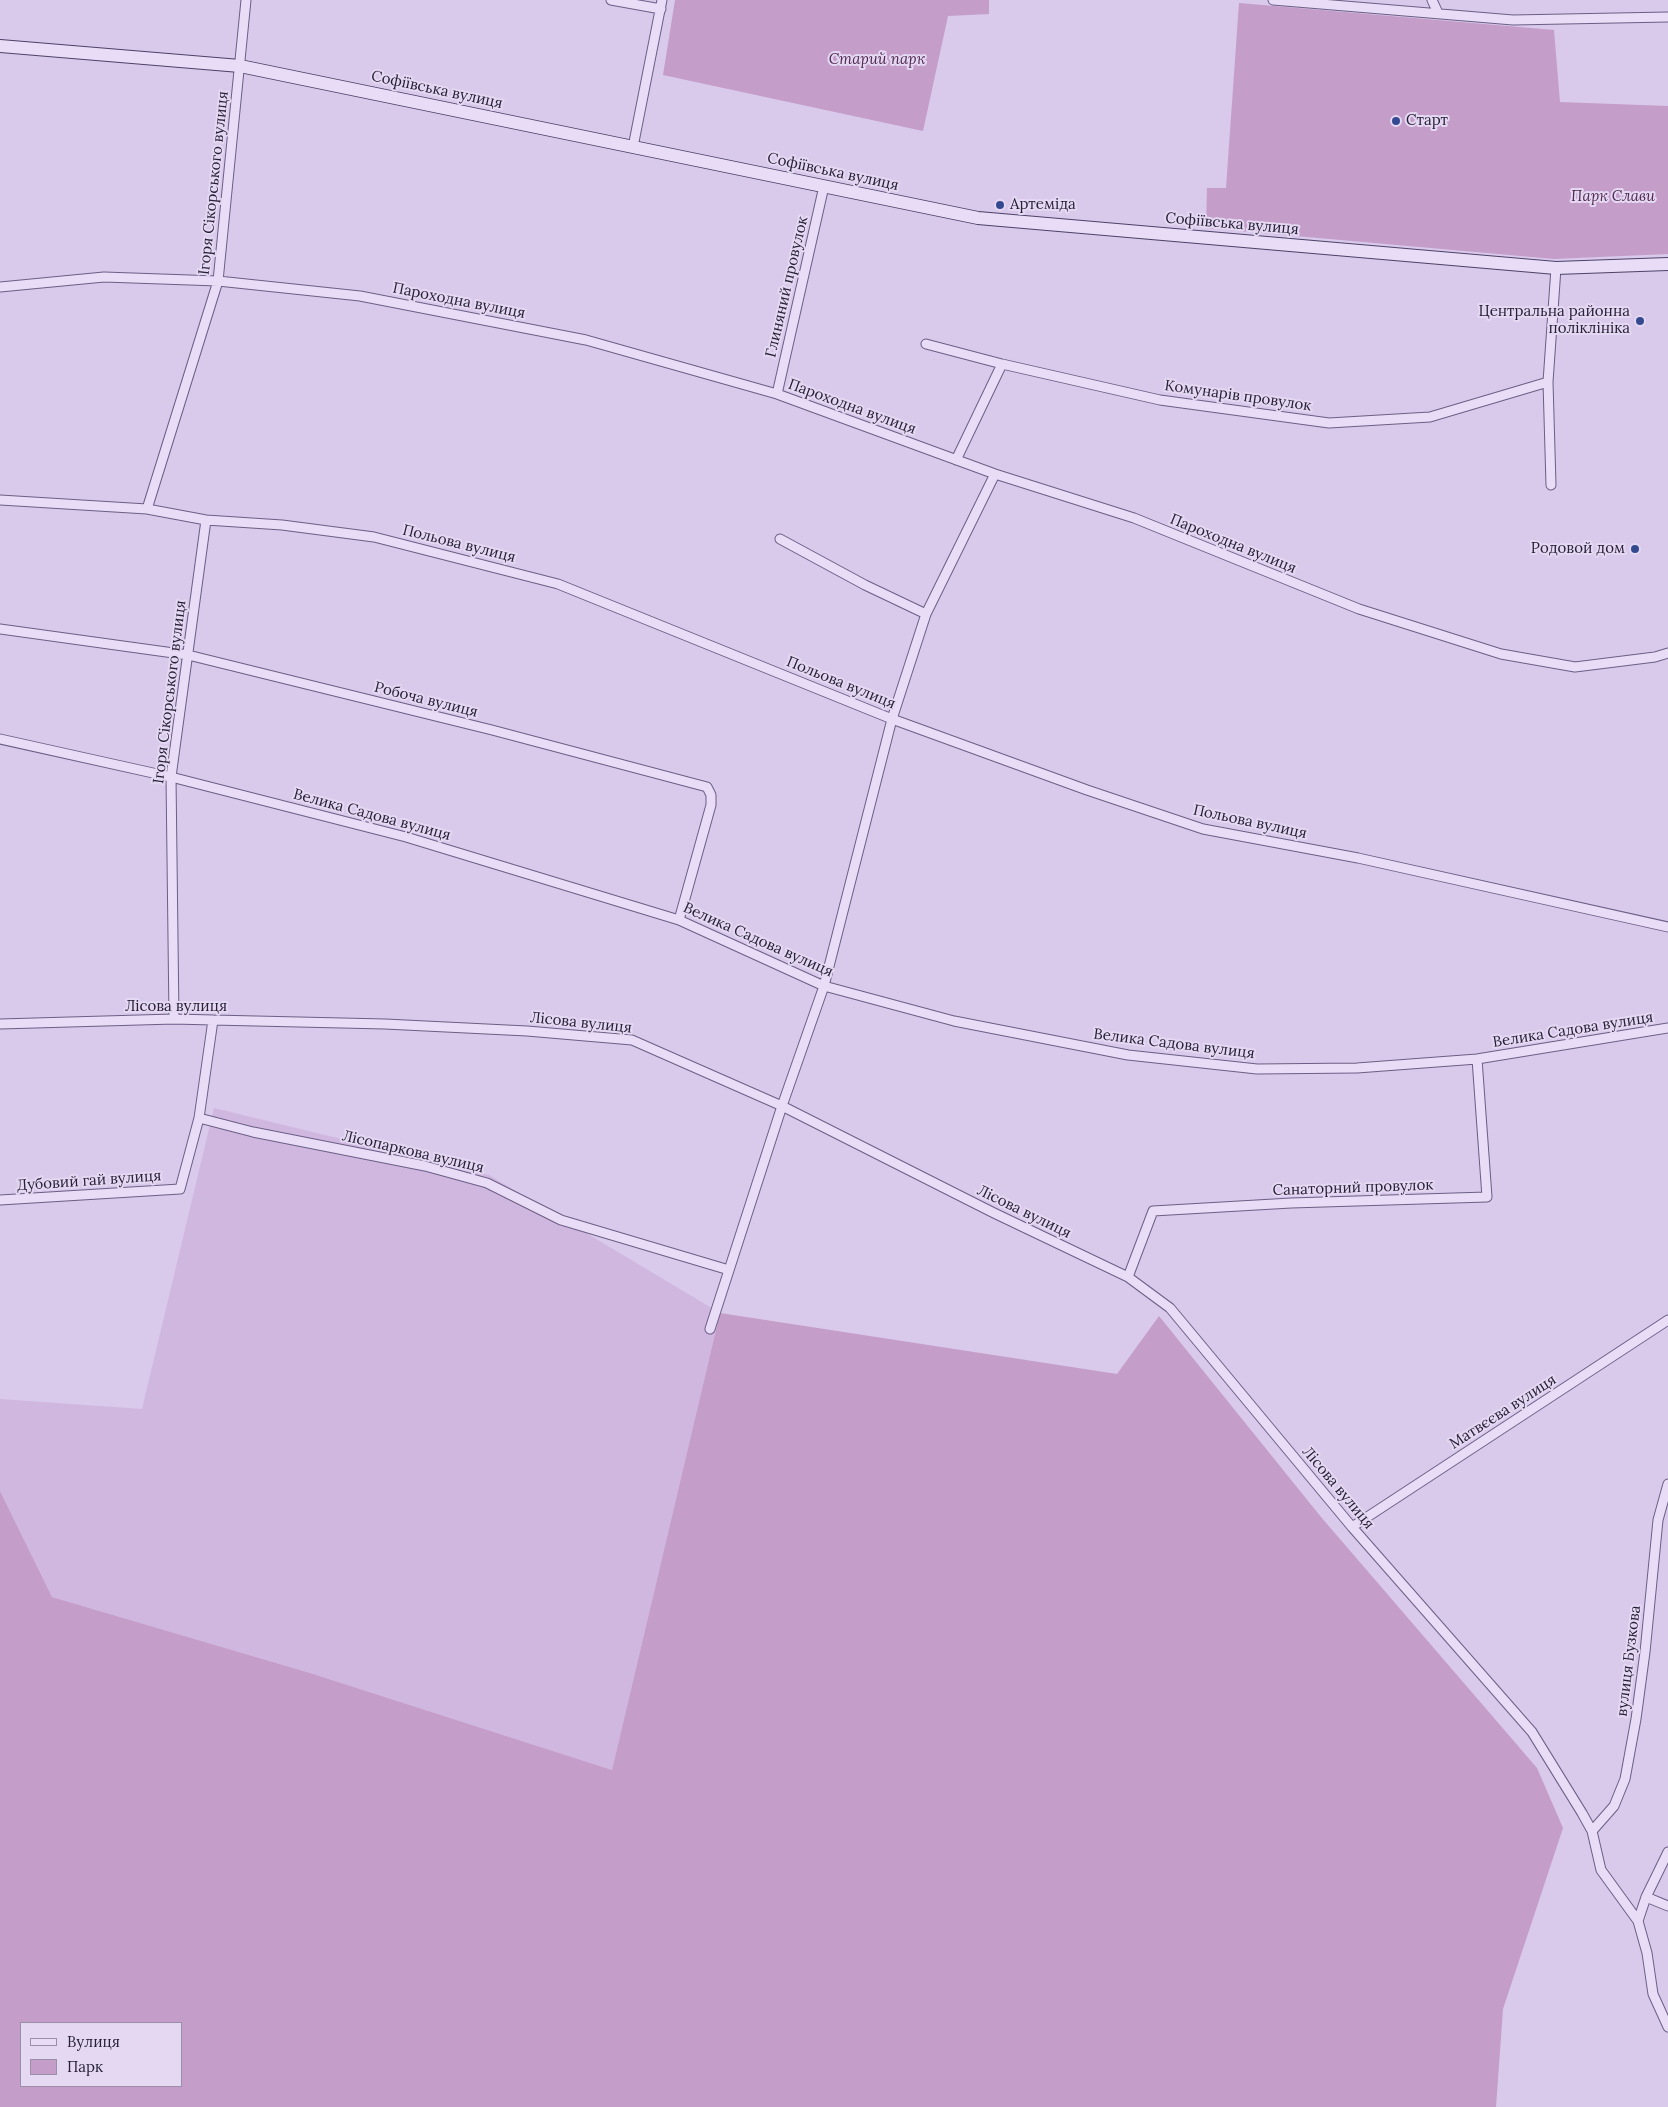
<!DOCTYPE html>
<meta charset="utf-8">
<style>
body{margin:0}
#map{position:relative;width:1668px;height:2107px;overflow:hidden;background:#d9c9eb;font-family:Lora,serif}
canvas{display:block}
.legend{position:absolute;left:20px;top:2022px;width:162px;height:65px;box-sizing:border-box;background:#e5d8f3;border:1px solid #998fa8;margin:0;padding:6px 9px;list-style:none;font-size:15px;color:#272138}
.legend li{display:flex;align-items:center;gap:10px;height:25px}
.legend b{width:25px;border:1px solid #998fa8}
</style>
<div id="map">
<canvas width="1668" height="2107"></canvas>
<ul class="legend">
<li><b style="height:6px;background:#e8dcf6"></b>Вулиця</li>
<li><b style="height:14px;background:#c49dc9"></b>Парк</li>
</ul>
</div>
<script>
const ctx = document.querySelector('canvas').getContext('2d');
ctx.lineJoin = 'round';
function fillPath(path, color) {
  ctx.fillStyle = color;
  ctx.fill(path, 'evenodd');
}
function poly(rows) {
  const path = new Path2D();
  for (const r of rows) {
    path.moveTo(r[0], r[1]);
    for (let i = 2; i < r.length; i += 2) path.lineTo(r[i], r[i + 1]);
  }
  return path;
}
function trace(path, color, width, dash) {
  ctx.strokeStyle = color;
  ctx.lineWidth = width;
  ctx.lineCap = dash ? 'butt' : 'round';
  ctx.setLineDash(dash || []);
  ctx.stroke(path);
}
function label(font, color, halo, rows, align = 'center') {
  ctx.font = font + ' Lora,serif';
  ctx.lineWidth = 4;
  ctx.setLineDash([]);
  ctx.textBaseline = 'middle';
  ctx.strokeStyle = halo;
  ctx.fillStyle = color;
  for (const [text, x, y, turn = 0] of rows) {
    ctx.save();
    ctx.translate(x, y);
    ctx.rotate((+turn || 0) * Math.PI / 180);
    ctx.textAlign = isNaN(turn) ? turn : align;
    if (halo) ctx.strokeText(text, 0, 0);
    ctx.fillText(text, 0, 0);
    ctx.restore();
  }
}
fillPath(poly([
 [214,1108,489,1175,720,1313,612,1770,310,1673,52,1597,0,1491,0,1399,142,1409]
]), '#d0b7e0');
fillPath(poly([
 [675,0,989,0,989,14,948,16,923,131,663,75],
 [1239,3,1554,30,1560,102,1668,106,1668,254,1554,259,1206,228,1207,188,1226,188],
 [720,1313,1117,1374,1159,1316,1321,1517,1537,1768,1563,1828,1503,2009,1496,2107,0,2107,0,1491,52,1597,310,1673,612,1770],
 [21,2023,181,2023,181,2086,21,2086]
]), '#c49dc9');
const street = poly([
 [611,0,661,9],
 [1273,0,1513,20,1668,17],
 [1432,0,1438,13],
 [633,147,662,0],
 [0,287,104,277,218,281,360,296,586,340,777,394,995,474,1134,518,1359,609,1501,654,1575,667,1655,657,1668,653],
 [926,344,1002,364,1160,400,1329,423,1430,417,1548,382],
 [777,394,824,186],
 [956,460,1002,364],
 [1551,485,1548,382,1556,268],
 [0,500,147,509,206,520,282,525,374,537,558,584,892,719,1087,790,1203,829,1358,858,1668,927],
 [147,509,218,281,246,0],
 [780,539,865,585,926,614],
 [0,629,188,655,492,730,707,787,711,795,711,805,679,920],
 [0,739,171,777,406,837,679,920,824,986,954,1021,1128,1055,1257,1069,1357,1068,1477,1059,1668,1028],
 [174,1019,171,777,206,520],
 [0,1024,174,1019,213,1020,385,1024,527,1031,632,1040,782,1106,994,1213,1128,1277,1170,1308,1352,1527,1532,1732,1582,1813,1592,1831,1601,1870,1638,1921,1647,1953,1653,1994,1668,2027],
 [199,1118,253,1132,425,1166,487,1183,561,1220,729,1270],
 [0,1200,180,1189,199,1118,213,1020],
 [1128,1277,1153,1211,1291,1203,1487,1197,1477,1059],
 [710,1329,782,1106,824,986,892,719,926,614,995,474],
 [1352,1527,1668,1320],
 [1592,1831,1614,1806,1625,1779,1636,1719,1645,1652,1658,1520,1668,1484],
 [1646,1897,1668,1906],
 [1638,1921,1646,1897,1668,1852]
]);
const secondary = poly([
 [0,46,240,66,978,218,1556,268,1668,264]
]);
trace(street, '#6b5f86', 11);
trace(secondary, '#4c4268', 14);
trace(street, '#e8dcf6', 9);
trace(secondary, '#e8dcf6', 12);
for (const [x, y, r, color] of [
 [1396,121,5,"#344a90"],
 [1000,205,5,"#344a90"],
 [1640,321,5,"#344a90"],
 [1635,549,5,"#344a90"]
]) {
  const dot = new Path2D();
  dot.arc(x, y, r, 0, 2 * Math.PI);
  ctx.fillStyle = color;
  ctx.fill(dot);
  trace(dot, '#e5d8f3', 2);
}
label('italic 15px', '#522a51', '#e5d8f3', [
 ["Старий парк",877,60],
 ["Парк Слави",1613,197]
]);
label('15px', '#272138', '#e5d8f3', [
 ["Софіївська вулиця",437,90,12],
 ["Софіївська вулиця",833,172,12],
 ["Ігоря Сікорського вулиця",214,183,-84],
 ["Софіївська вулиця",1232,224,5],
 ["Глиняний провулок",787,287,-77],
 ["Пароходна вулиця",459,301,11],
 ["Комунарів провулок",1238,396,8],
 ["Пароходна вулиця",852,407,20],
 ["Польова вулиця",459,544,14],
 ["Пароходна вулиця",1233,544,22],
 ["Польова вулиця",841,683,22],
 ["Ігоря Сікорського вулиця",170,692,-83],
 ["Робоча вулиця",426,700,14],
 ["Велика Садова вулиця",372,815,15],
 ["Польова вулиця",1250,822,12],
 ["Велика Садова вулиця",758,940,24],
 ["Лісова вулиця",176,1007],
 ["Лісова вулиця",581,1023,6],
 ["Велика Садова вулиця",1573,1030,-9],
 ["Велика Садова вулиця",1174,1044,7],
 ["Лісопаркова вулиця",413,1152,13],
 ["Дубовий гай вулиця",89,1181,-4],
 ["Санаторний провулок",1353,1188,-2],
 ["Лісова вулиця",1024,1212,26],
 ["Матвєєва вулиця",1503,1412,-33],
 ["Лісова вулиця",1338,1488,50],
 ["вулиця Бузкова",1629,1661,-83]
]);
label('15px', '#272138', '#e5d8f3', [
 ["Старт",1406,121],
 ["Артеміда",1010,205],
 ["Центральна районна",1630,312,"right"],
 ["поліклініка",1630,329,"right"],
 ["Родовой дом",1625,549,"right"]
], 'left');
</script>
